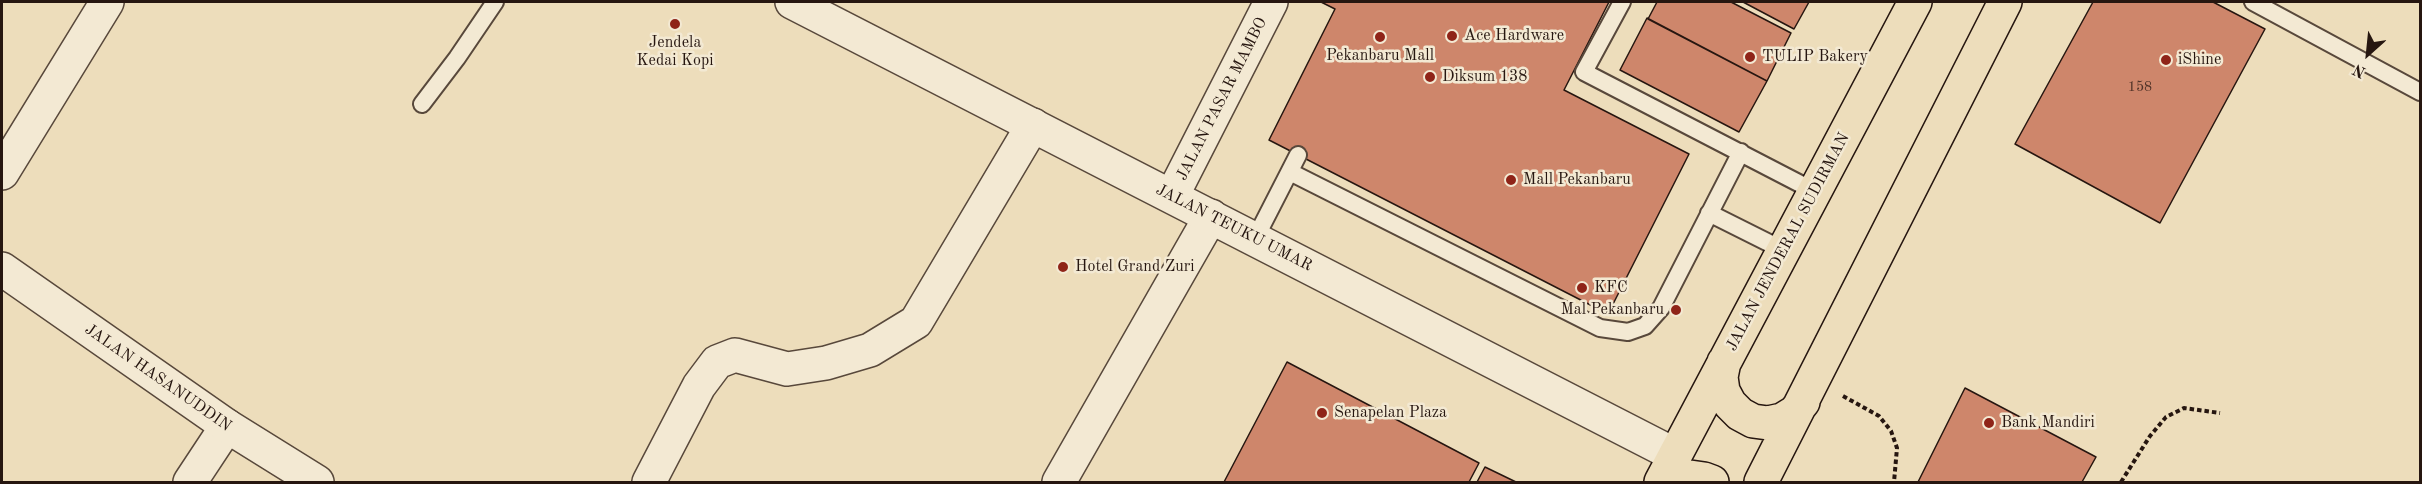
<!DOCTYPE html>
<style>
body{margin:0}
#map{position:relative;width:2422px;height:484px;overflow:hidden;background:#edddbb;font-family:"Old Standard TT",serif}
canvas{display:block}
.frame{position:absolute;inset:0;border:3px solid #261610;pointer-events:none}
.north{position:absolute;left:2338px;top:24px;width:60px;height:60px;-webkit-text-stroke:4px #f3e9d3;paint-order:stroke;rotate:207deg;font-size:16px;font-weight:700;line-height:24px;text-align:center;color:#261610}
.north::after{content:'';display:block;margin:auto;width:21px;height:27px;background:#261610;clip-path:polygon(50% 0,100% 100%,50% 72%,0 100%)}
</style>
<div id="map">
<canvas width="2422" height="484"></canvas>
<div class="frame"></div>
<div class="north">N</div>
</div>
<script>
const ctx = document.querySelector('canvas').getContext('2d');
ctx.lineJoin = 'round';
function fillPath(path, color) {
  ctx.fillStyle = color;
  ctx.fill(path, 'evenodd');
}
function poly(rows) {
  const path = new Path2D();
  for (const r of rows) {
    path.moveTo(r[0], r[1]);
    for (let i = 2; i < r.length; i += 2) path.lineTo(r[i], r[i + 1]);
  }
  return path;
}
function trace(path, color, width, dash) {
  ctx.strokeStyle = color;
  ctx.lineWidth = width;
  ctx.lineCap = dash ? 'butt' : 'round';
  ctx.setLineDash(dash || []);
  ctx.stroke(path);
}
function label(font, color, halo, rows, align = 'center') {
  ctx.font = font + ' "Old Standard TT",serif';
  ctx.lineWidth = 5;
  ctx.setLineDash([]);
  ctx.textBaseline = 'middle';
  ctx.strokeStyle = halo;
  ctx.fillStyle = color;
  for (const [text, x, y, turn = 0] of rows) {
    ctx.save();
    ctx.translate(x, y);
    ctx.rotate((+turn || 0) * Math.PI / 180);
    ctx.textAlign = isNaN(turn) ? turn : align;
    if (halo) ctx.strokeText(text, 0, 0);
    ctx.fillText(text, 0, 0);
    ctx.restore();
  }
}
const building = poly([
 [1321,2,1609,2,1564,90,1689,154,1608,314,1269,140,1335,9,1321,2],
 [1657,2,1731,2,1791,33,1767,81,1648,19,1657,2],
 [1743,2,1809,2,1794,29,1743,2],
 [2093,2,2213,2,2265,29,2160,223,2015,144,2093,2],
 [1647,18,1767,81,1739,132,1620,70,1647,18],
 [1287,362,1479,463,1469,482,1224,482,1287,362],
 [1965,388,2096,457,2082,482,1918,482,1965,388],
 [1485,467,1516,482,1477,482,1485,467]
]);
fillPath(building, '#ce866b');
trace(building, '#261610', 1.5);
const service = poly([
 [1622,2,1584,72,1814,191],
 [2253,2,2420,92],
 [422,104,457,58,495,2],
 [1290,172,1600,328,1628,332,1645,326,1661,308,1741,152],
 [1709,213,1783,250],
 [1255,239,1298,155]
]);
const minor = poly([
 [2,173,107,2],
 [1172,196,1271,2],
 [190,482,227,426],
 [649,482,699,386,717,362,735,355,787,369,826,363,870,350,916,322,1033,125],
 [1059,482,1211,216]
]);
const tertiary = poly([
 [792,2,1675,455],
 [2,269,227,426,317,482]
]);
const primary = poly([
 [1724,362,1721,377,1723,391,1730,404,1740,414,1753,421,1768,423,1782,420,1795,412,1803,402],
 [1661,482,1915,2],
 [1671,482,1690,477,1704,479,1712,482],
 [1761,482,2005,2]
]);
trace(service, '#58483b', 20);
trace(minor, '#58483b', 36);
trace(tertiary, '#58483b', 36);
trace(primary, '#261610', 36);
trace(poly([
 [1843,396,1879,416,1891,431,1897,448,1894,482],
 [2121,482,2150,436,2166,417,2184,408,2220,413]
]), '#261610', 4, [4.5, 3]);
trace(service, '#f3e9d3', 16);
trace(minor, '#f3e9d3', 33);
trace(tertiary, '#f3e9d3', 33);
trace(primary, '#edddbb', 33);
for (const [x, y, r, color] of [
 [675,24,6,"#8f2418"],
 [1452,36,6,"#8f2418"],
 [1380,37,6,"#8f2418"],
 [1750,57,6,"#8f2418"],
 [2166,60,6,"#8f2418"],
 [1430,77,6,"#8f2418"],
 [1511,180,6,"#8f2418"],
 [1063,267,6,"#8f2418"],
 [1582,288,6,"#8f2418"],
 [1676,310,6,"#8f2418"],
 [1322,413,6,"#8f2418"],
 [1989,423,6,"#8f2418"]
]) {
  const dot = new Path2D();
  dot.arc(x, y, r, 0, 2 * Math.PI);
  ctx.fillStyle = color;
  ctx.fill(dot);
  trace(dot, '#f3e9d3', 2);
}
label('14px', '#503227', null, [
 ["158",2140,87]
]);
label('16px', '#261610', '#f3e9d3', [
 ["Ace Hardware",1464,36],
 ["Jendela",675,43,"center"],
 ["Kedai Kopi",675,61,"center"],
 ["Pekanbaru Mall",1380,56,"center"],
 ["TULIP Bakery",1762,57],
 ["iShine",2178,60],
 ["Diksum 138",1442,77],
 ["Mall Pekanbaru",1523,180],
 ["Hotel Grand Zuri",1075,267],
 ["KFC",1594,288],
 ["Mal Pekanbaru",1664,310,"right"],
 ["Senapelan Plaza",1334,413],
 ["Bank Mandiri",2001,423]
], 'left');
label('16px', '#261610', '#f3e9d3', [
 ["JALAN PASAR MAMBO",1222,99,-63],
 ["JALAN TEUKU UMAR",1234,228,27],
 ["JALAN JENDERAL SUDIRMAN",1788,242,-62],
 ["JALAN HASANUDDIN",158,378,35]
]);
</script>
